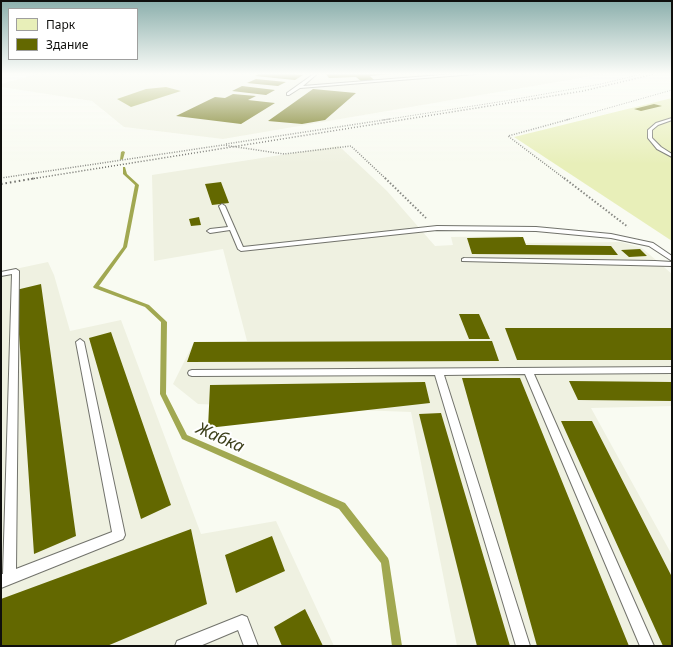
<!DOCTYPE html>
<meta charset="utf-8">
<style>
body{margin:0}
#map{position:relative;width:673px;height:647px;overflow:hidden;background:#f9fbf2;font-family:"Noto Sans",sans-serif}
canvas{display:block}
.frame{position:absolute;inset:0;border:2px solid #0f0f0d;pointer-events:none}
.legend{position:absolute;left:8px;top:8px;width:130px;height:52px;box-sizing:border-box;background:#fff;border:1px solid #9f9f9e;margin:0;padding:5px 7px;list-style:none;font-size:12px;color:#0f0f0d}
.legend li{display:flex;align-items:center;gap:8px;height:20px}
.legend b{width:20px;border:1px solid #9f9f9e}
</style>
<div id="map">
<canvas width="673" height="647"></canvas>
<div class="frame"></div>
<ul class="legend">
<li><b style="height:11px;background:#e8efb9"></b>Парк</li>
<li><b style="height:11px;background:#636800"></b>Здание</li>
</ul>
</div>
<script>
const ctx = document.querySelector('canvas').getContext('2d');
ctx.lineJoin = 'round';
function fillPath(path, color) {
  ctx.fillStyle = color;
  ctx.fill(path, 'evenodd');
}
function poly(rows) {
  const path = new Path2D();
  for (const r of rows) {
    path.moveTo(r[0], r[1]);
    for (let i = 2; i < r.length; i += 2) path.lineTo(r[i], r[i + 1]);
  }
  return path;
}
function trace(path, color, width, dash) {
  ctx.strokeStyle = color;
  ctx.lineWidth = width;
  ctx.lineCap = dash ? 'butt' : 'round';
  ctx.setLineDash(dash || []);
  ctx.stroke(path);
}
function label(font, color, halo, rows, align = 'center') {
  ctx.font = font + ' "Noto Sans",sans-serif';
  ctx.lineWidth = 4;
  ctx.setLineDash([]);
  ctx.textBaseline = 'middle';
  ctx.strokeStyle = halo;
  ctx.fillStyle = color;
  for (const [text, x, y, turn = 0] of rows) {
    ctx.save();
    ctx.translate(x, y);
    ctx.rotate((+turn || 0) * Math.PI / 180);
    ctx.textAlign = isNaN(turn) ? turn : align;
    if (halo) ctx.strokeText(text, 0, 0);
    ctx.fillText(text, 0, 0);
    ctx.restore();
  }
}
fillPath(poly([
 [41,73,610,73,223,139,124,127,92,101,1,87,1,84],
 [339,146,387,191,435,246,453,245,451,237,519,236,524,243,621,242,642,248,672,274,672,406,591,408,672,555,672,646,457,646,411,412,198,404,173,384,194,342,247,341,223,249,154,261,152,175],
 [48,262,54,275,70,331,121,320,201,534,276,521,334,646,1,646,1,272]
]), '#eff1e1');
fillPath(poly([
 [672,98,672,241,514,137]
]), '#e8efb9');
fillPath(poly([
 [166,87,181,91,131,107,117,99,146,89]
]), '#a1a851');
fillPath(poly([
 [123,151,125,152,123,159,120,160,121,152,123,151],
 [123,167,125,167,127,174,139,185,127,247,99,286,149,305,167,322,166,394,187,435,345,503,388,558,389,561,402,646,392,646,381,563,339,509,182,439,160,394,161,322,145,307,94,288,93,287,123,247,135,185,123,174,123,167]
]), '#a1a851');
fillPath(poly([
 [260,73,287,73,303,75,295,80,255,76],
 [325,73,392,73,392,74,370,76,374,80,361,81,356,77,329,78],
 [256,79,286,82,278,86,247,83],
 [242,86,275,90,266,95,232,91],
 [313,89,356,93,325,120,302,124,268,121],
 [233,94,256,96,248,100,275,103,241,124,176,116,215,97,225,98],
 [654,104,662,106,641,111,634,109],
 [221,182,229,203,212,205,205,184],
 [199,217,201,225,191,226,189,219],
 [523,237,526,245,611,246,618,255,472,254,467,238],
 [640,249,647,256,629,257,621,250],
 [41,284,76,536,34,554,16,290],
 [459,314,479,314,490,339,469,339],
 [505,328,672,328,672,360,517,360],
 [111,332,171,505,141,519,89,338],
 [492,341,499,361,187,362,194,342],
 [462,378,520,378,629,646,537,646],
 [569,381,672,382,672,401,578,400],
 [425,382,430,403,208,428,210,385],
 [441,413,510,646,477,646,419,414],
 [561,421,592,421,672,577,672,646,663,646],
 [191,529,207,604,107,646,1,646,1,599],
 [272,536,285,571,236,593,225,555],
 [305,609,323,646,282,646,274,627]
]), '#636800');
const lane = poly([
 [315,73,318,73,303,86,466,73,487,73,300,88,289,95,287,95,287,93,315,73],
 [672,118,672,120,658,125,652,130,652,138,661,147,672,154,672,157,657,149,648,138,648,130,656,123,672,118],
 [222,204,225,206,243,247,437,226,536,227,611,234,653,243,672,256,672,261,649,246,611,238,536,231,437,230,241,251,238,249,230,230,210,233,207,231,210,229,228,227,219,206,222,204],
 [464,258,655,261,672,262,672,266,462,261,462,259,464,258],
 [16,269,19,271,16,569,112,532,76,342,80,339,84,342,125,535,123,539,1,588,1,574,3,574,12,274,1,276,1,272,16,269],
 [672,367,672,373,534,374,654,646,640,646,525,374,444,375,530,646,516,646,435,375,192,376,189,375,188,373,189,371,192,370,672,367],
 [242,615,247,617,258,646,244,646,238,630,200,646,175,646,177,641,242,615]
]);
trace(lane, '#72736c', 2);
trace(poly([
 [383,120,505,101,601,84,646,73],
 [566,120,672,90]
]), '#888984', 1, [1, 1.5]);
trace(poly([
 [226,144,390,119],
 [1,178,223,145,284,154,351,146,386,179],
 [565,179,508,136,570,119]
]), '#888984', 1.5, [1, 1.5]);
trace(poly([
 [385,178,426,218],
 [564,178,628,227]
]), '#888984', 2, [1.5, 2]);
fillPath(lane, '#fff');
trace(poly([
 [31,179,583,91,659,73]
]), '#6b6b67', 1.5, [1, 2]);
trace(poly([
 [1,184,37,178]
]), '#6b6b67', 2, [1.5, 3]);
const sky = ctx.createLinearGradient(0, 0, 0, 164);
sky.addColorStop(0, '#8bafac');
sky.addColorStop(0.45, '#fcfdf9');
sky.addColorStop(1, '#fcfdf900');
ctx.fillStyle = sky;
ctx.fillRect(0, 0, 673, 164);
label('italic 17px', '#3c3f1a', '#fff', [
 ["Жабка",220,438,24]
]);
</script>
